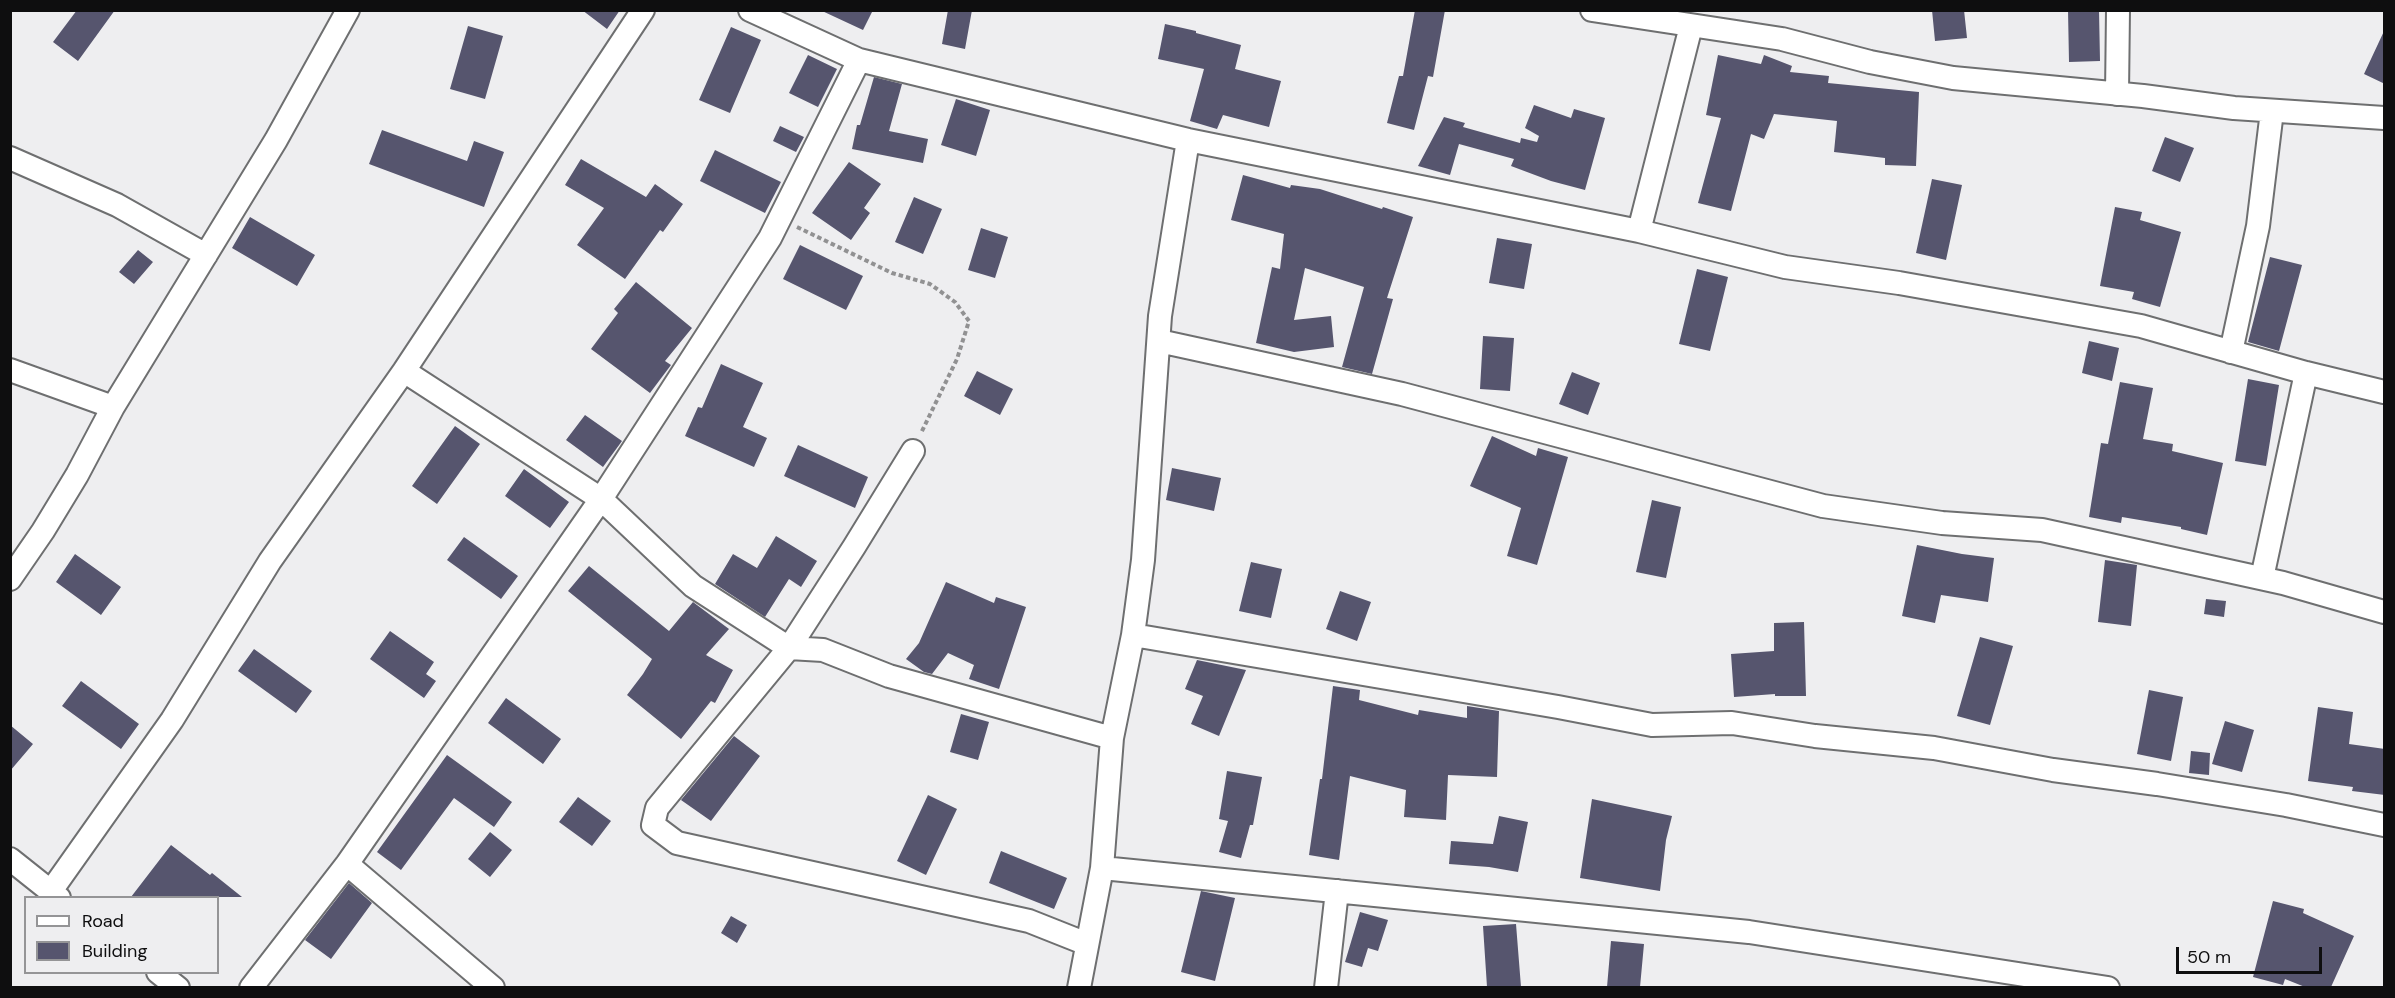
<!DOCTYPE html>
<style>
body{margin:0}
#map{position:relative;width:2395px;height:998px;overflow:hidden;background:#eeeef0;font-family:"DM Sans",sans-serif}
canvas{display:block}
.frame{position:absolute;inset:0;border:12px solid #0e0e0f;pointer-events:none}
.legend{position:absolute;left:24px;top:896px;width:195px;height:78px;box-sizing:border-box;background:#eeeef0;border:2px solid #949496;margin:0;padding:8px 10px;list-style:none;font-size:18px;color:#0e0e0f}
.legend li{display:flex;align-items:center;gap:12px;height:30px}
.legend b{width:30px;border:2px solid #949496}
.scale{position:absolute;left:2176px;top:947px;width:146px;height:27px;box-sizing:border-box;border:3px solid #0e0e0f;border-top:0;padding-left:8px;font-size:18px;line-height:21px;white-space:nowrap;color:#0e0e0f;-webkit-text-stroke:4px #eeeef0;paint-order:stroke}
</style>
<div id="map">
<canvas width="2395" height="998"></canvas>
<div class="frame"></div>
<ul class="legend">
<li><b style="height:8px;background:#fff"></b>Road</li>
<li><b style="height:16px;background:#56556e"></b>Building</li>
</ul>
<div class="scale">50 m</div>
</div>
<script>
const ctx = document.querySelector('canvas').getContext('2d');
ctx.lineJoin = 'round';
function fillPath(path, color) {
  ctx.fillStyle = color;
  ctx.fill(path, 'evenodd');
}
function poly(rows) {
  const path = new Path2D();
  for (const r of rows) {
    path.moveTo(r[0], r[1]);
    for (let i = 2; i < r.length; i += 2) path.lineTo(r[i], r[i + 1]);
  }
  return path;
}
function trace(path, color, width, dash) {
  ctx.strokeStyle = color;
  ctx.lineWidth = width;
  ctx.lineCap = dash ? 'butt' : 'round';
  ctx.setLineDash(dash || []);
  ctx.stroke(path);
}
fillPath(poly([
 [77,10,115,10,78,61,53,42],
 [582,10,620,10,607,29],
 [820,10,873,10,863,30],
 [948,10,972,10,965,49,942,44],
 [1415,10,1445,10,1433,77,1428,76,1414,130,1387,123,1399,76,1403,76],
 [1932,10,1964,10,1967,38,1935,41],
 [2068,10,2099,10,2100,61,2069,62],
 [1165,24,1196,31,1196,33,1241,45,1235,69,1281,81,1269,127,1223,115,1217,129,1190,121,1204,69,1158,59],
 [468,26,503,36,485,99,450,89],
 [731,27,761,40,730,113,699,100],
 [2385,29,2385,84,2364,74],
 [808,55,837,69,818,107,789,93],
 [1718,55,1761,64,1764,55,1792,66,1790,72,1829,76,1828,83,1919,92,1916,166,1885,165,1885,158,1834,152,1837,121,1774,114,1764,139,1751,134,1731,211,1698,203,1721,118,1706,115],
 [874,77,902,84,889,131,928,139,923,163,852,149,857,125,860,125],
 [956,99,990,110,976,156,941,145],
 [1534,105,1571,118,1574,109,1605,118,1585,190,1551,181,1511,166,1514,159,1459,144,1450,175,1418,166,1444,117,1465,123,1463,127,1520,143,1521,138,1537,142,1539,136,1525,128],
 [780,126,804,137,796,152,773,141],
 [382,130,467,161,474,141,504,152,484,207,369,164],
 [2165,137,2194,148,2180,182,2152,171],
 [715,150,781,182,765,213,700,181],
 [581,159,646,197,655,184,683,204,663,232,660,230,625,279,577,245,604,208,565,185],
 [849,162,881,184,864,208,870,213,851,240,812,213],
 [1243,175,1290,188,1291,185,1320,189,1382,209,1383,207,1413,217,1387,298,1393,299,1372,374,1342,367,1364,287,1305,268,1294,320,1331,316,1334,347,1294,352,1256,343,1272,267,1280,269,1284,234,1231,220],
 [1932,179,1962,185,1946,260,1916,253],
 [914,197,942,209,923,254,895,242],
 [2115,207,2142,212,2140,220,2181,232,2160,307,2132,299,2134,292,2100,286],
 [250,217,315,255,297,286,232,248],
 [981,228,1008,237,995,278,968,270],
 [1497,238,1532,244,1524,289,1489,283],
 [800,245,863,276,846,310,783,279],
 [138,250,153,262,134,284,119,272],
 [2270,257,2302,265,2279,351,2248,342],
 [1697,269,1728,277,1710,351,1679,344],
 [636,282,692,328,665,361,671,365,650,393,591,349,618,313,614,309],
 [1483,336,1514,338,1510,391,1480,389],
 [2089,341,2119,348,2112,381,2082,373],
 [721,364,763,383,743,427,767,438,754,467,685,436,698,407,702,408],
 [977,371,1013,389,1000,415,964,396],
 [1572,372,1600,383,1588,415,1559,404],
 [2248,379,2279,385,2266,466,2235,461],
 [2120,382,2153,388,2143,439,2173,444,2172,451,2223,463,2207,535,2181,529,2181,527,2122,517,2121,523,2089,517,2101,443,2108,444],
 [585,415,622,441,603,467,566,440],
 [455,426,480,444,437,504,412,486],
 [1492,436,1536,456,1538,448,1568,457,1537,565,1507,556,1521,508,1470,486],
 [798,445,868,477,855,508,784,476],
 [1172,468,1221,478,1214,511,1166,500],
 [524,469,569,502,550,528,505,496],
 [1652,500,1681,507,1666,578,1636,572],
 [776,536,817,561,801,587,789,579,765,617,715,584,733,554,757,568],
 [464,537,518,576,501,599,447,560],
 [1917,545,1962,554,1994,558,1988,602,1941,595,1935,623,1902,616],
 [75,554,121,587,101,615,56,582],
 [2105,560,2137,565,2131,626,2098,622],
 [1251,562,1282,569,1271,618,1239,611],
 [589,566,669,631,693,602,729,629,706,655,733,670,715,703,711,701,681,739,627,695,643,674,652,659,568,591],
 [946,582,994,603,996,597,1026,607,999,689,969,679,974,665,948,653,932,674,924,672,906,659,919,643],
 [1340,591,1371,602,1357,641,1326,629],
 [2206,599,2226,601,2224,617,2204,614],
 [1804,622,1806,696,1775,696,1775,694,1734,697,1731,654,1774,651,1774,623],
 [390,631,434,662,426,674,436,681,424,698,370,659],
 [1980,637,2013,646,1990,725,1957,716],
 [254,649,312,691,296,713,238,671],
 [1197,660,1246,670,1219,736,1191,724,1203,696,1185,689],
 [81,681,139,724,121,749,62,706],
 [1333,686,1360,690,1359,700,1418,715,1419,710,1467,718,1467,706,1499,711,1497,777,1448,775,1446,820,1404,817,1406,790,1350,776,1339,860,1309,855,1320,779,1322,779],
 [2149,690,2183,697,2171,761,2137,754],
 [506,698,561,739,543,764,488,723],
 [2318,707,2353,712,2349,744,2385,749,2385,795,2352,791,2353,787,2308,781],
 [961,714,989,722,978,760,950,752],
 [2225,721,2254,730,2242,772,2212,764],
 [10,725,33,744,10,771],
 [734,736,760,756,711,821,681,800],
 [2191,751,2210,753,2209,775,2189,773],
 [447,755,512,802,494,827,454,798,401,870,377,852],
 [1227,771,1262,777,1253,825,1250,825,1241,858,1219,852,1228,821,1219,819],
 [928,795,957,809,926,875,897,861],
 [578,797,611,821,592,846,559,822],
 [1592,799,1672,816,1666,840,1660,891,1580,878],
 [1499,816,1528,822,1518,872,1489,867,1449,864,1451,841,1493,844],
 [490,832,512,850,490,877,468,859],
 [171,845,210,875,212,873,242,897,131,897],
 [1001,851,1067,878,1054,909,989,883],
 [349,883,372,903,331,959,305,940],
 [1201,891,1235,898,1215,981,1181,972],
 [2273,901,2304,909,2303,913,2354,936,2331,987,2305,987,2285,979,2283,985,2253,977],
 [1360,912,1388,920,1378,951,1368,948,1362,967,1345,962],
 [731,916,747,925,737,943,721,933],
 [1516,924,1521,987,1487,987,1483,926],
 [1611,941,1644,944,1640,987,1607,987]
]), '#56556e');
const minor = poly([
 [750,10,859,60,1188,140,1639,231,1785,267,1899,283,2141,326,2306,373,2384,392],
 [1592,10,1782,39,1870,62,1953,78,2143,96,2234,108,2384,118],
 [2117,94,2118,10],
 [10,158,117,205,206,255],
 [1639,231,1691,26],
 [1159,341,1402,394,1823,506,1942,523,2042,530,2283,583,2384,612],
 [2231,352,2258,226,2272,111],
 [10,370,113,407,276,140,348,10],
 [404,371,601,499,693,586,789,648,823,650,889,676,1112,738],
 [913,451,854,547,789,648,657,808,653,825,677,843,1029,921,1087,944],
 [2262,578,2306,373],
 [10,579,43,531,77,475,113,407],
 [1133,635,1558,707,1652,725,1732,723,1815,736,1934,748,2053,770,2157,784,2286,805,2384,825],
 [10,859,59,898],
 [347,864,493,988],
 [1102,868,1749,932,2108,988],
 [51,891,172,720,270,561,404,371,643,10],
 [158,972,178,988],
 [251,988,347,864,601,499,770,238,859,60],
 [1079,988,1102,868,1112,738,1133,635,1143,560,1160,316,1188,140],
 [1326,988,1337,891]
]);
trace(minor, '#6e6f70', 26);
trace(poly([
 [797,227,892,273,930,284,955,302,969,321,957,359,921,433]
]), '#919192', 4, [4.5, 3]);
trace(minor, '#fff', 22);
</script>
